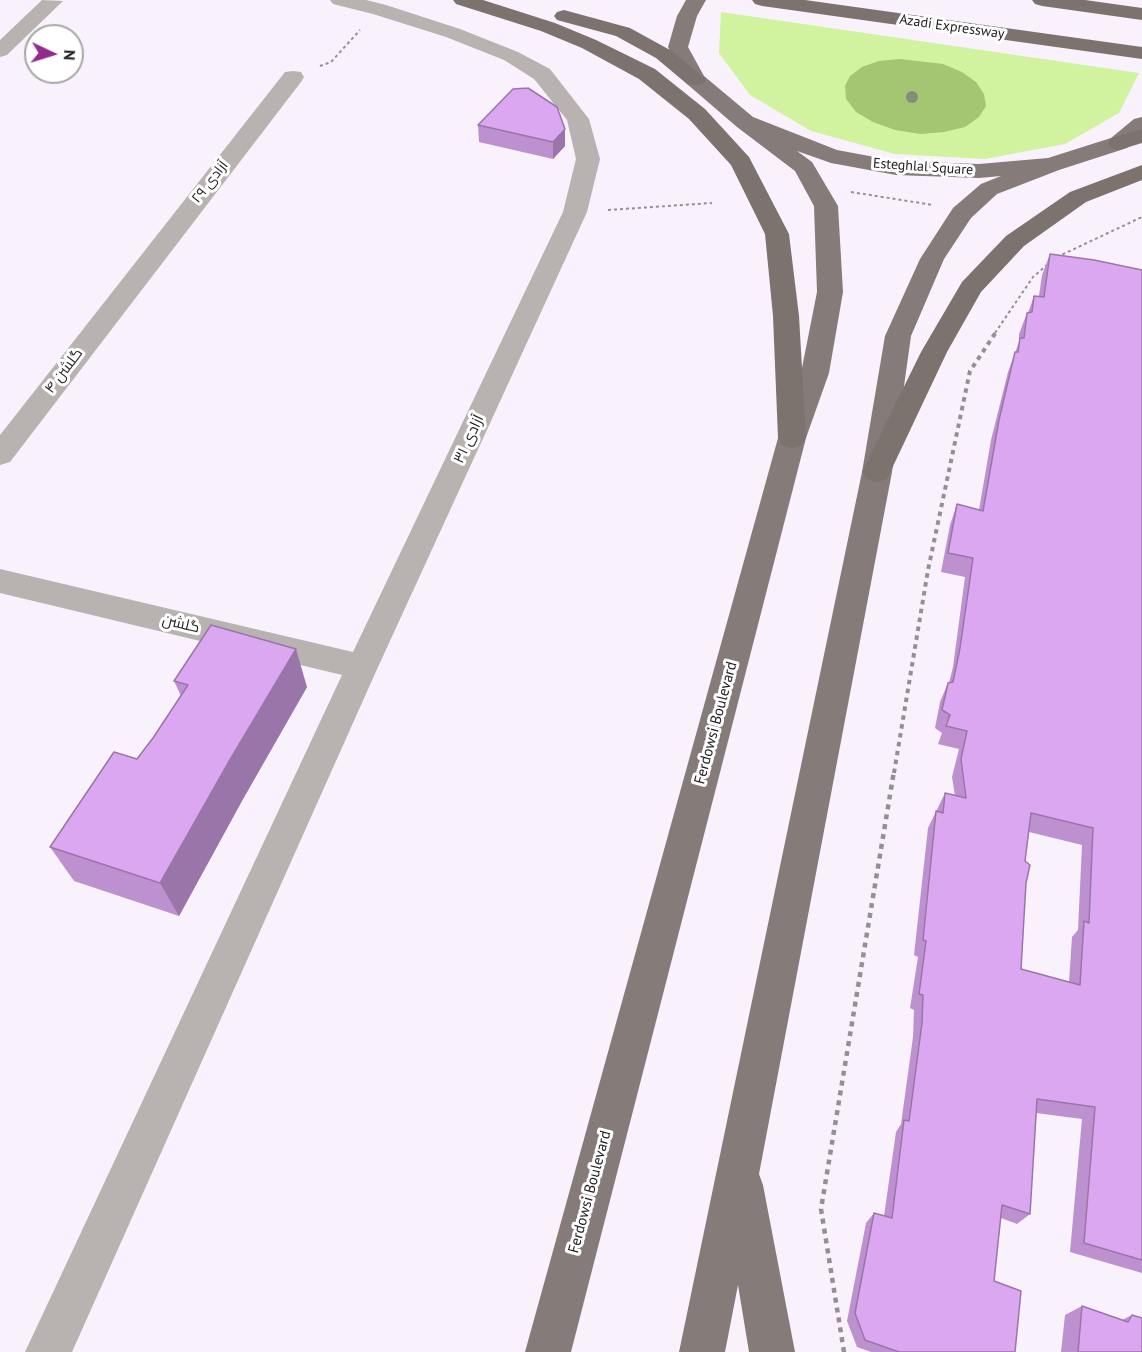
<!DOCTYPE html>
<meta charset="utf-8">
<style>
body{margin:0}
#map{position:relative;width:1142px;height:1352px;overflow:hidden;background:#f9f2fc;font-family:"PT Sans",sans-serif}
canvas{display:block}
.north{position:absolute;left:24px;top:24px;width:60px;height:60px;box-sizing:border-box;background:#fff;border:2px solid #a7a6a7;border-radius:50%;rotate:94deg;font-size:16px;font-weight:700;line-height:24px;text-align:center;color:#232024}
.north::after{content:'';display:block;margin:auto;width:21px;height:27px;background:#932a8e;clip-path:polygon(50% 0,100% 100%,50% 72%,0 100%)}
</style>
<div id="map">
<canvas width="1142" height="1352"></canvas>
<div class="north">N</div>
</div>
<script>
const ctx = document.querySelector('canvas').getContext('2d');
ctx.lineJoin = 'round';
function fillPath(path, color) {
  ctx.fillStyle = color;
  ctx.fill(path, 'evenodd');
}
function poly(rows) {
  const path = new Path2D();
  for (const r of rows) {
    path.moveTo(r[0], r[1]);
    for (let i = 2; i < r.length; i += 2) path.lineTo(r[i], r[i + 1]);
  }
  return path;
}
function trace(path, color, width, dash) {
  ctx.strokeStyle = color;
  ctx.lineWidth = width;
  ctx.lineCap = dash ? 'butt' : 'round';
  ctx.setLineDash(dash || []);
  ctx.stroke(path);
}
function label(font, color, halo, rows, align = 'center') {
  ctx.font = font + ' "PT Sans",Cairo,sans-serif';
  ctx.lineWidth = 6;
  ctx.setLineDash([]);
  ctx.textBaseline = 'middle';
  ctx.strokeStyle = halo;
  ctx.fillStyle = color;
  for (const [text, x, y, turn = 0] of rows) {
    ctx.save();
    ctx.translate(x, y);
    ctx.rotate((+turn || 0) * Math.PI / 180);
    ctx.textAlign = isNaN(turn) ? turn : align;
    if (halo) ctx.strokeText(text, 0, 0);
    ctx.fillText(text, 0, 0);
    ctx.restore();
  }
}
fillPath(poly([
 [721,12,1139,73,1119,113,1065,144,985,159,895,154,811,131,750,95,719,53]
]), '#d1f29f');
fillPath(poly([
 [900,59,943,64,962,72,976,82,984,94,986,106,979,117,965,127,944,132,920,134,895,130,873,122,856,112,846,99,845,86,850,76,862,67,879,61]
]), '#a4c571');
trace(poly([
 [320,66,331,62,360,30],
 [851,192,933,205],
 [608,210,712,203],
 [1057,257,1142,217],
 [995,333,1033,277,1049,263]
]), '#948f96', 2, [3, 3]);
trace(poly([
 [894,773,928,570,970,371,996,332]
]), '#948f96', 4, [4.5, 4.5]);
trace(poly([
 [844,1352,821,1209,894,771]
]), '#948f96', 4.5, [5, 5]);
fillPath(poly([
 [42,0,63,1,7,55,0,57,0,40,42,0],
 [330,0,366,0,386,5,460,29,518,52,550,69,589,119,600,159,587,212,378,667,72,1352,25,1352,342,675,0,593,0,569,353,652,563,212,576,159,567,120,534,79,504,60,446,37,373,14,333,4,330,0],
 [293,71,301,72,304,77,301,82,10,462,0,465,0,435,285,72,293,71]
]), '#b8b3b1');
fillPath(poly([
 [686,0,706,0,697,16,688,47,704,76,753,117,837,150,896,161,979,164,1048,158,1111,138,1134,119,1142,117,1142,135,1127,148,1059,170,997,194,971,218,944,259,911,336,892,472,759,1174,763,1185,795,1352,749,1352,738,1285,725,1352,679,1352,862,472,885,336,920,259,953,208,981,184,1001,176,979,178,896,175,831,163,797,151,812,162,838,206,843,292,829,373,806,438,571,1352,525,1352,778,438,801,373,817,292,814,206,795,171,737,127,687,84,668,47,677,16,686,0]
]), '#857b78');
fillPath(poly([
 [453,0,483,0,555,23,596,40,655,69,705,109,749,157,789,234,799,316,806,438,802,445,792,448,782,445,778,438,773,316,765,234,731,165,689,119,639,79,582,48,541,31,456,4,453,0],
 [752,0,805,0,1142,47,1142,59,762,6,755,4,752,0],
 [1032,0,1085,0,1142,8,1142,20,1042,6,1035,4,1032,0],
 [564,10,630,28,670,50,706,79,703,84,695,85,687,84,656,58,616,36,557,20,554,16,557,12,564,10],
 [1142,129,1142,143,1119,150,1111,148,1108,143,1111,138,1142,129],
 [1142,165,1142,180,1086,202,1024,246,981,292,947,352,887,479,877,482,867,479,862,472,921,352,962,282,1006,236,1070,192,1142,165]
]), '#7c726e');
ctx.fillStyle = '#888c7d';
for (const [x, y] of [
 [912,97]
]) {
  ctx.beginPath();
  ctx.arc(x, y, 6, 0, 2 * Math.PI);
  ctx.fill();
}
fillPath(poly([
 [478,125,565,129,565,146,553,159,479,142],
 [1050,254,1142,270,1142,1273,1070,1252,1082,1119,1036,1113,1030,1214,1017,1224,1001,1218,994,1281,1015,1352,871,1352,857,1347,847,1321,866,1223,874,1213,884,1216,896,1132,901,1124,913,1037,914,1010,910,1008,918,957,914,955,928,828,945,793,955,796,952,777,959,749,938,744,942,733,935,728,940,702,948,683,949,683,953,667,965,577,941,572,950,525,957,504,979,510,991,440,1008,372,1019,342,1019,334,1027,313,1028,313,1034,296,1039,296,1042,275],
 [1029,832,1082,845,1078,930,1072,937,1069,982,1021,969,1026,883,1025,861],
 [174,681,307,687,243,799,179,916,74,881,50,847,137,759,153,738,181,696],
 [1082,1306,1122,1320,1132,1315,1142,1352,1061,1352,1065,1315]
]), '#bd90cf');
fillPath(poly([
 [565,129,565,146,553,159,553,142],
 [296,649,307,687,243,799,179,916,160,883,228,763]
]), '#9a75a9');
const building = poly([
 [528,88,557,107,565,129,553,142,478,125,513,89,528,88],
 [1050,254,1094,260,1142,270,1142,1260,1084,1243,1095,1107,1037,1099,1030,1214,1002,1205,994,1281,1021,1291,1015,1352,899,1352,865,1340,855,1313,874,1213,892,1218,904,1120,909,1121,922,1023,923,995,919,994,926,941,923,940,936,811,943,813,945,793,966,798,961,759,967,731,946,726,950,715,942,710,948,683,953,682,960,648,973,558,948,553,957,504,983,511,999,420,1015,352,1018,352,1020,338,1024,338,1027,313,1032,312,1034,296,1044,297,1050,254],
 [1031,813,1093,828,1089,923,1084,921,1080,985,1021,969,1026,883,1030,865,1025,861,1031,813],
 [211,625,296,649,228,763,160,883,50,847,114,752,137,759,153,738,188,685,174,681,211,625],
 [1082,1306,1128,1322,1132,1315,1142,1318,1142,1352,1078,1352,1082,1306]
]);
fillPath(building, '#dca7f1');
trace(building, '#9a75a9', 1.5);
label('14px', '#232024', '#fff', [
 ["Azadi Expressway",952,27,8],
 ["Esteghlal Square",923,167,4],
 ["آزادی ۲۹",210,182,-52]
]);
label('15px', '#232024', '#fff', [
 ["گلشن ۴",64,371,-53],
 ["آزادی ۳۱",469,439,-65],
 ["گلشن",181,624,13],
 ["Ferdowsi Boulevard",716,723,-75],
 ["Ferdowsi Boulevard",590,1192,-75]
]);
</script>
